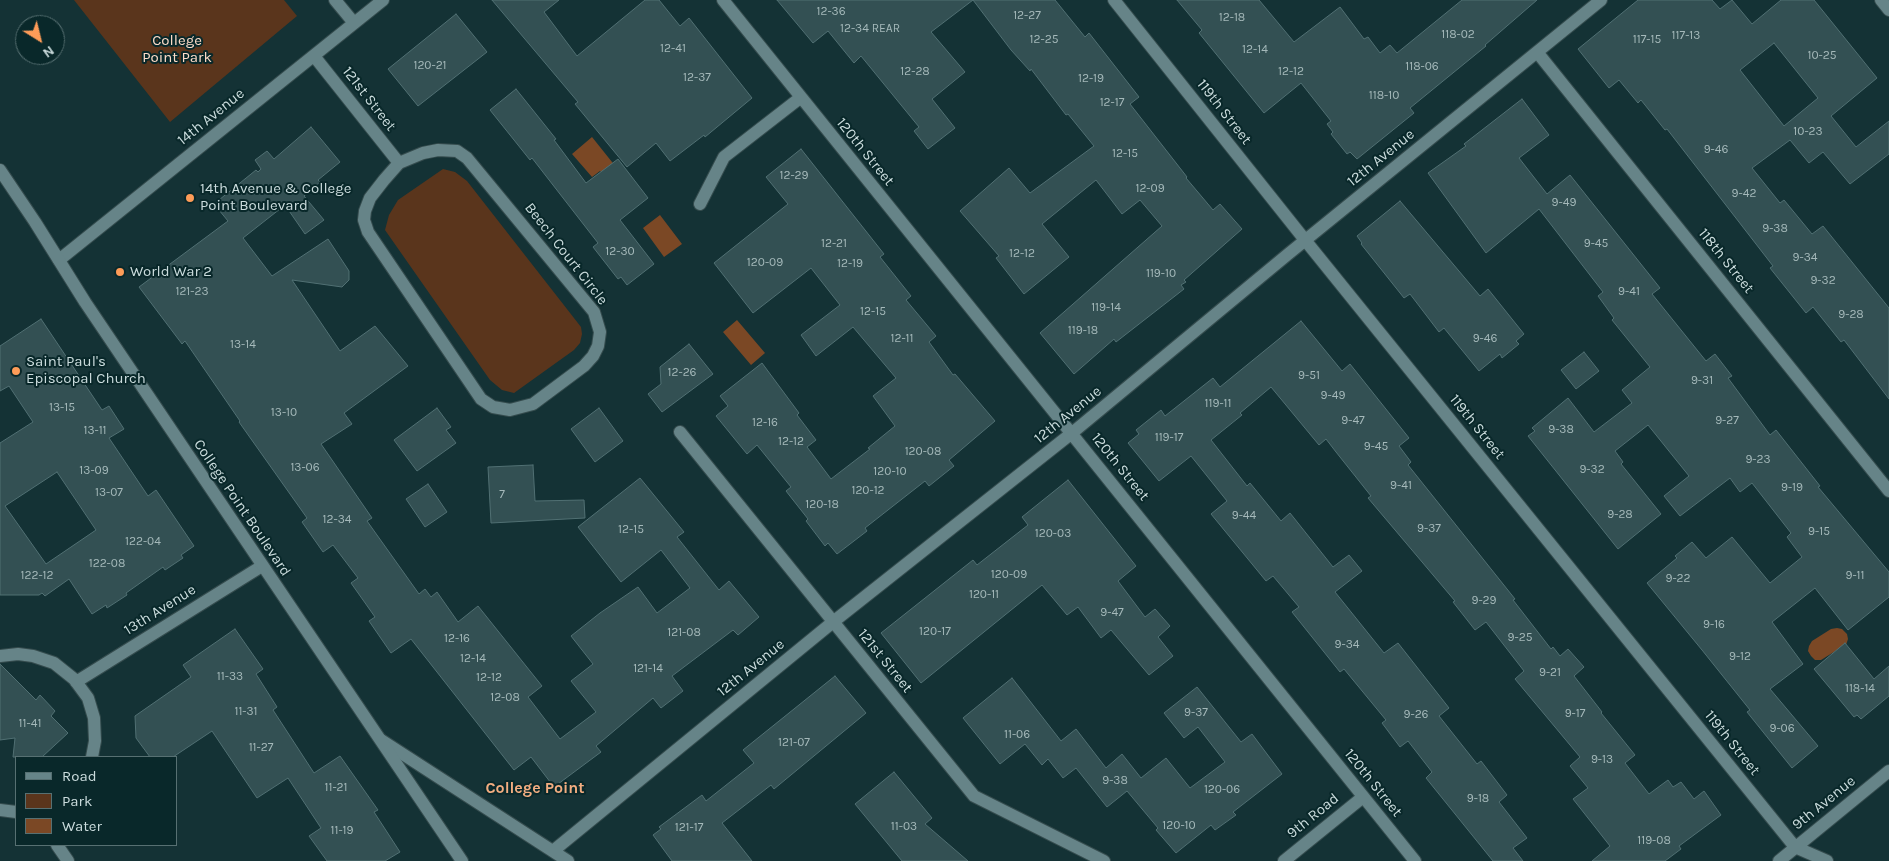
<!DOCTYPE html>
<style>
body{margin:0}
#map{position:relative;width:1889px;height:861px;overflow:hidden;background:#143235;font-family:Karla,sans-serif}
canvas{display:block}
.legend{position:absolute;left:15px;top:756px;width:162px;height:90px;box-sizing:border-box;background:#09282a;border:1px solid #577072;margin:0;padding:6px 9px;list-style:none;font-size:15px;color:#cbdcdd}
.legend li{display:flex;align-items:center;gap:10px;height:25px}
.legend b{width:25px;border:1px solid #577072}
.north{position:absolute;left:15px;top:15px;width:50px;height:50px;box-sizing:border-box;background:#09282a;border:1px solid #577072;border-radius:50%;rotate:144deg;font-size:14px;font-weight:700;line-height:20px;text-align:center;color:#cbdcdd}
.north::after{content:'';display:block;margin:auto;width:18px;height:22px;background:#fe9c58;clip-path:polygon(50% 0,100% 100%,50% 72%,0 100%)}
</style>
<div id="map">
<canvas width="1889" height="861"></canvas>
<ul class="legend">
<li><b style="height:6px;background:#668488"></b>Road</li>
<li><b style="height:14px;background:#5a351c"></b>Park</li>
<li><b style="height:14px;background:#7b4825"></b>Water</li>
</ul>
<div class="north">N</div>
</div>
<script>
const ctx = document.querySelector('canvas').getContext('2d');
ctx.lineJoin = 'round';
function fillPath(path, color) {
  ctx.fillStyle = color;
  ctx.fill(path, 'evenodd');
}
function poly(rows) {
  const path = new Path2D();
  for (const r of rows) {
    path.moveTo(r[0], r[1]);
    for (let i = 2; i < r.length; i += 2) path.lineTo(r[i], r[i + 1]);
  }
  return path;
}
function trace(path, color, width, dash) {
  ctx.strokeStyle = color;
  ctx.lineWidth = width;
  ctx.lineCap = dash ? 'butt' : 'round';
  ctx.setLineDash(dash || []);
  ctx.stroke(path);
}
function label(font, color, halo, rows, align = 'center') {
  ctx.font = font + ' Karla,sans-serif';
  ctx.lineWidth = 4;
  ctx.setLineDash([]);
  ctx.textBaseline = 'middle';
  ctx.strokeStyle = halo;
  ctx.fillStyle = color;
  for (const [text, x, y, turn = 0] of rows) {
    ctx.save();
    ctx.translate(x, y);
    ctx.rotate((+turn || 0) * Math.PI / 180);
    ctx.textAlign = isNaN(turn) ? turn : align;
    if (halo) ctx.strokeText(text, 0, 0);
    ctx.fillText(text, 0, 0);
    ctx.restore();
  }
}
fillPath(poly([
 [74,0,284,0,297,16,170,122],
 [443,169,455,172,467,181,581,327,582,334,580,343,574,350,514,393,502,390,490,380,385,230,389,215,398,200]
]), '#5a351c');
fillPath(poly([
 [592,137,616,167,605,176,600,171,592,177,572,154],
 [660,215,682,244,664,257,643,228],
 [737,320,765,353,751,365,723,332],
 [1837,628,1842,629,1847,634,1848,639,1846,645,1842,649,1837,650,1821,660,1815,660,1811,656,1808,651,1809,646,1812,641,1831,629]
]), '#7b4825');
const building = poly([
 [492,0,559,0,544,12,577,56,645,0,659,0,680,26,689,18,752,98,705,137,704,135,670,161,656,143,627,167,575,104,578,102,492,0],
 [777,0,1055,0,1085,37,1089,33,1139,97,1130,104,1187,177,1186,178,1213,210,1220,204,1242,229,1184,280,1186,282,1181,285,1184,289,1116,342,1114,339,1074,374,1040,333,1162,226,1140,200,1122,214,1096,180,1042,224,1069,257,1024,294,996,258,999,256,960,211,1009,168,1030,193,1094,146,1068,114,1066,115,1031,69,1030,71,1011,50,973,0,931,32,965,72,932,99,955,128,928,149,914,131,919,127,861,56,854,63,828,31,813,43,777,0],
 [1177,0,1259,0,1294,42,1340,7,1364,39,1368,37,1380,53,1390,45,1397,53,1462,0,1537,0,1485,45,1486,46,1410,108,1414,113,1357,159,1350,152,1347,154,1331,134,1333,132,1327,124,1331,121,1301,83,1264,113,1199,33,1202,30,1177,0],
 [1638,0,1712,0,1720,9,1732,0,1752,24,1781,0,1814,0,1877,78,1831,116,1856,147,1889,121,1889,154,1850,184,1823,152,1809,163,1790,140,1752,168,1780,203,1784,200,1812,234,1823,226,1889,308,1889,399,1844,340,1841,342,1813,307,1806,313,1770,268,1773,266,1667,129,1665,130,1641,100,1638,103,1619,80,1609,88,1578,49,1638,0],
 [1774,43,1818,98,1784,126,1740,70,1774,43],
 [456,14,487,52,418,106,388,69,456,14],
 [516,89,556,139,554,140,586,183,618,159,648,198,620,220,654,264,627,285,621,277,618,279,593,247,598,243,532,158,530,160,490,110,516,89],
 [1522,99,1549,135,1519,158,1547,194,1570,175,1660,288,1652,294,1706,361,1715,354,1732,376,1728,378,1770,435,1776,430,1820,486,1818,487,1889,572,1889,597,1848,630,1815,588,1772,622,1803,664,1770,689,1818,746,1792,768,1747,712,1750,710,1702,650,1647,583,1677,558,1675,556,1692,542,1706,558,1732,537,1770,583,1802,557,1787,537,1791,533,1752,483,1740,492,1730,478,1680,516,1664,496,1689,476,1648,425,1615,451,1623,462,1621,464,1661,514,1618,549,1528,436,1535,431,1532,428,1568,398,1594,432,1632,403,1622,390,1650,367,1612,320,1614,318,1598,296,1603,292,1539,209,1486,253,1428,173,1466,146,1464,144,1522,99],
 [311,127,340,162,318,180,320,182,304,196,324,220,305,234,285,205,243,238,272,276,328,239,349,271,349,280,342,287,292,280,340,351,375,326,408,366,344,413,352,424,321,444,372,518,367,521,419,594,425,589,431,597,437,592,458,622,478,606,542,686,528,697,560,739,596,712,571,681,593,664,571,636,600,613,638,587,657,613,690,588,661,550,621,582,578,527,640,478,684,532,677,537,719,590,729,581,759,617,738,635,733,630,672,676,683,691,661,708,653,698,596,746,601,752,554,787,531,757,514,770,411,639,391,653,369,621,375,617,351,583,358,578,333,545,323,552,302,522,307,518,239,422,240,421,185,341,182,344,139,287,228,221,214,204,256,170,258,172,261,169,255,160,267,151,274,159,311,127],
 [801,149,884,254,880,257,911,296,906,300,936,336,929,342,953,375,955,374,995,421,949,460,954,466,929,486,925,481,865,528,867,531,837,554,828,543,825,546,806,521,808,519,786,491,791,487,757,445,747,454,716,416,728,406,720,396,762,363,799,413,797,415,816,440,807,447,831,479,870,449,868,448,895,426,873,396,896,378,853,327,816,356,801,335,840,305,811,268,753,313,714,263,788,204,766,177,801,149],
 [1400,201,1480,296,1488,289,1524,334,1516,341,1519,344,1502,358,1500,354,1479,371,1444,328,1439,332,1410,294,1404,298,1361,244,1362,243,1357,236,1400,201],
 [41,319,102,410,109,406,124,429,109,438,148,496,156,490,194,546,181,555,183,558,165,570,163,567,126,593,127,595,107,608,106,605,92,614,69,579,45,596,42,593,39,595,0,595,0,443,33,422,9,386,0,391,0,346,41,319],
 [57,472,96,530,46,564,5,506,57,472],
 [1301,321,1342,371,1350,364,1409,438,1399,446,1411,462,1408,465,1515,599,1513,600,1551,649,1553,647,1560,656,1568,649,1584,667,1574,676,1602,712,1601,713,1635,755,1625,763,1649,794,1668,780,1673,787,1681,782,1694,799,1704,791,1721,815,1679,846,1681,849,1665,861,1592,861,1610,846,1573,799,1588,788,1570,766,1580,757,1515,679,1524,671,1486,622,1475,630,1453,602,1455,601,1368,498,1371,496,1336,452,1326,439,1319,445,1271,387,1240,413,1242,415,1211,440,1247,486,1250,483,1281,521,1290,513,1333,567,1349,555,1362,571,1335,592,1384,653,1398,643,1449,708,1439,716,1477,764,1481,761,1507,795,1499,802,1527,838,1513,848,1523,861,1493,861,1426,778,1432,772,1408,741,1400,747,1382,723,1386,720,1344,669,1340,672,1292,612,1299,607,1273,576,1266,581,1211,514,1227,501,1191,456,1159,481,1128,443,1139,434,1136,430,1161,410,1165,416,1213,378,1220,387,1301,321],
 [689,344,713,374,662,412,648,394,661,384,660,367,689,344],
 [1584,352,1599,371,1576,389,1561,370,1584,352],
 [437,408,451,427,446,430,456,443,417,471,394,440,437,408],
 [599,408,623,441,595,462,571,429,599,408],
 [533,465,535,501,584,500,585,518,491,523,488,467,533,465],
 [1068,480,1136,566,1118,581,1145,617,1155,609,1170,626,1158,637,1173,656,1149,675,1111,630,1101,638,1078,607,1067,615,1042,585,921,683,881,633,973,560,977,565,1028,525,1022,517,1068,480],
 [428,484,447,512,425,527,406,499,428,484],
 [235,629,263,669,256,674,277,707,273,710,314,773,340,756,378,810,374,812,400,852,385,861,327,861,309,836,321,828,288,778,257,798,212,731,173,757,150,757,136,738,135,716,191,677,183,665,235,629],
 [1845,643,1874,679,1889,666,1889,696,1861,719,1857,715,1854,717,1814,669,1845,643],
 [0,664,36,700,40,695,55,711,51,716,68,733,42,757,13,757,15,738,0,740,0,664],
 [835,676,866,713,774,789,771,785,722,823,752,861,672,861,653,835,661,829,659,827,702,795,706,801,754,763,743,750,835,676],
 [1012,678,1061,741,1076,729,1106,768,1122,754,1141,778,1166,758,1190,788,1225,762,1198,727,1184,738,1164,713,1197,687,1241,742,1252,734,1282,774,1233,812,1236,815,1215,830,1211,825,1176,853,1156,830,1158,828,1127,791,1107,807,1076,768,1063,778,1048,759,1042,765,1025,744,1000,764,963,718,1012,678],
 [894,772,932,818,925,824,968,861,902,861,855,804,894,772]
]);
fillPath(building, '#335053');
trace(building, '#517073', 1);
const minor = poly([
 [335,0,354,23],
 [723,0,1415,861],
 [1114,0,1305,240,1795,847,1827,861],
 [1881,0,1889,10],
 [1537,52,1889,491],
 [314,56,399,163],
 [438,150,457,151,467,158,594,312,600,332,598,346,593,356,584,366,533,404,510,410,493,407,481,399,368,232,364,220,365,211,370,198,384,180,399,163,423,153,438,150],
 [700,204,724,157,800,98],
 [59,260,383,0],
 [680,432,974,796,1104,861],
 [0,656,18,654,33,656,54,663,74,679,88,698,94,718,95,741,92,757],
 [76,682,262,566],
 [381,740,568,861],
 [0,810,16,812],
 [57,845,68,861],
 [553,851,833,622,1072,433,1287,255,1601,0],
 [1284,861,1363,797],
 [1779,861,1889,771]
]);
const tertiary = poly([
 [0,170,35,222,85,302,462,861]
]);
trace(minor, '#354c4e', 14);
trace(tertiary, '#354c4e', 14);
trace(minor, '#668488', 12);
trace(tertiary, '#668488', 12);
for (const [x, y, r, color] of [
 [190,198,5,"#fe9c58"],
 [120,272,5,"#fe9c58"],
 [16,371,5,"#fe9c58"]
]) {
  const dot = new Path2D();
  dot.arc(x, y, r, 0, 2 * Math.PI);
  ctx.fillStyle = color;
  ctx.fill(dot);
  trace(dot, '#09282a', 2);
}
label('12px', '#a5b9ba', null, [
 ["12-36",831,12],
 ["12-27",1027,16],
 ["12-18",1232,18],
 ["12-34 REAR",870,29],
 ["118-02",1458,35],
 ["117-13",1686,36],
 ["12-25",1044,40],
 ["117-15",1647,40],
 ["12-41",673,49],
 ["12-14",1255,50],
 ["10-25",1822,56],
 ["120-21",430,66],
 ["118-06",1422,67],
 ["12-28",915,72],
 ["12-12",1291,72],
 ["12-37",697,78],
 ["12-19",1091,79],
 ["118-10",1384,96],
 ["12-17",1112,103],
 ["10-23",1808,132],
 ["9-46",1716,150],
 ["12-15",1125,154],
 ["12-29",794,176],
 ["12-09",1150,189],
 ["9-42",1744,194],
 ["9-49",1564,203],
 ["9-38",1775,229],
 ["12-21",834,244],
 ["9-45",1596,244],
 ["12-30",620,252],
 ["12-12",1022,254],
 ["9-34",1805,258],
 ["120-09",765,263],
 ["12-19",850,264],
 ["119-10",1161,274],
 ["9-32",1823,281],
 ["121-23",192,292],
 ["9-41",1629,292],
 ["119-14",1106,308],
 ["12-15",873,312],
 ["9-28",1851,315],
 ["119-18",1083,331],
 ["12-11",902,339],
 ["9-46",1485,339],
 ["13-14",243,345],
 ["12-26",682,373],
 ["9-51",1309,376],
 ["9-31",1702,381],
 ["9-49",1333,396],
 ["119-11",1218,404],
 ["13-15",62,408],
 ["13-10",284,413],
 ["9-47",1353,421],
 ["9-27",1727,421],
 ["12-16",765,423],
 ["9-38",1561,430],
 ["13-11",95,431],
 ["119-17",1169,438],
 ["12-12",791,442],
 ["9-45",1376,447],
 ["120-08",923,452],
 ["9-23",1758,460],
 ["13-06",305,468],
 ["9-32",1592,470],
 ["13-09",94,471],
 ["120-10",890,472],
 ["9-41",1401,486],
 ["9-19",1792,488],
 ["120-12",868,491],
 ["13-07",109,493],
 ["7",502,495],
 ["120-18",822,505],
 ["9-28",1620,515],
 ["9-44",1244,516],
 ["12-34",337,520],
 ["9-37",1429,529],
 ["12-15",631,530],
 ["9-15",1819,532],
 ["120-03",1053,534],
 ["122-04",143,542],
 ["122-08",107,564],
 ["120-09",1009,575],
 ["122-12",37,576],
 ["9-11",1855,576],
 ["9-22",1678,579],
 ["120-11",984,595],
 ["9-29",1484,601],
 ["9-47",1112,613],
 ["9-16",1714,625],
 ["120-17",935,632],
 ["121-08",684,633],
 ["9-25",1520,638],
 ["12-16",457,639],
 ["9-34",1347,645],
 ["9-12",1740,657],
 ["12-14",473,659],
 ["121-14",648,669],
 ["9-21",1550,673],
 ["11-33",230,677],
 ["12-12",489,678],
 ["118-14",1860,689],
 ["12-08",505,698],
 ["11-31",246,712],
 ["9-37",1196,713],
 ["9-17",1575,714],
 ["9-26",1416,715],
 ["11-41",30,724],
 ["9-06",1782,729],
 ["11-06",1017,735],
 ["121-07",794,743],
 ["11-27",261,748],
 ["9-13",1602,760],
 ["9-38",1115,781],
 ["11-21",336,788],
 ["120-06",1222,790],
 ["9-18",1478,799],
 ["120-10",1179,826],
 ["11-03",904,827],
 ["121-17",689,828],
 ["11-19",342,831],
 ["119-08",1654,841]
]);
label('15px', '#fedcc8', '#09282a', [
 ["College",177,41],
 ["Point Park",177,58]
]);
label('15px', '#cbdcdd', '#09282a', [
 ["121st Street",369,99,52],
 ["119th Street",1224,112,52],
 ["14th Avenue",211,117,-39],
 ["120th Street",865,152,51],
 ["12th Avenue",1381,158,-39],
 ["Beech Court Circle",566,254,52],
 ["118th Street",1726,261,51],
 ["12th Avenue",1068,415,-39],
 ["119th Street",1477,427,51],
 ["120th Street",1120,467,51],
 ["College Point Boulevard",242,508,56],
 ["13th Avenue",160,610,-32],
 ["121st Street",885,661,51],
 ["12th Avenue",751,668,-39],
 ["119th Street",1732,743,51],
 ["120th Street",1373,783,51],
 ["9th Avenue",1824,803,-39],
 ["9th Road",1313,816,-39]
]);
label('15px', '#cbdcdd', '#09282a', [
 ["14th Avenue & College",200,189],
 ["Point Boulevard",200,206],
 ["World War 2",130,272],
 ["Saint Paul's",26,362],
 ["Episcopal Church",26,379]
], 'left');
label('bold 16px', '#f2ad81', '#09282a', [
 ["College Point",535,788]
]);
</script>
